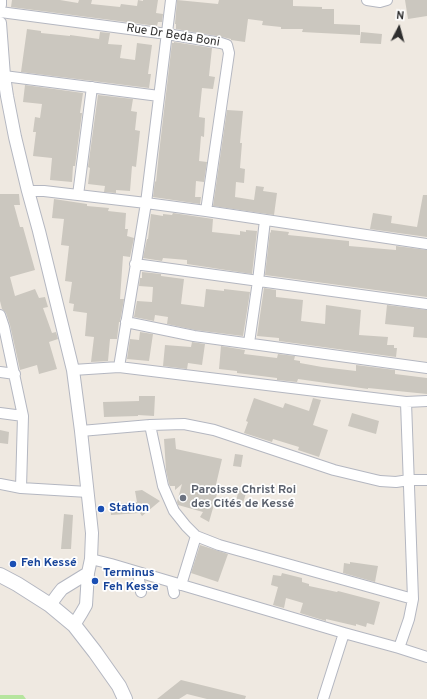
<!DOCTYPE html>
<meta charset="utf-8">
<style>
body{margin:0}
#map{position:relative;width:427px;height:699px;overflow:hidden;background:#efe9e1;font-family:Overpass,sans-serif}
canvas{display:block}
.north{position:absolute;left:379px;top:8px;width:40px;height:40px;-webkit-text-stroke:3px #fff;paint-order:stroke;rotate:6deg;font-size:11px;font-weight:700;line-height:16px;text-align:center;color:#2e2e2e}
.north::after{content:'';display:block;margin:auto;width:14px;height:18px;background:#2e2e2e;clip-path:polygon(50% 0,100% 100%,50% 72%,0 100%)}
</style>
<div id="map">
<canvas width="427" height="699"></canvas>
<div class="north">N</div>
</div>
<script>
const ctx = document.querySelector('canvas').getContext('2d');
ctx.lineJoin = 'round';
function fillPath(path, color) {
  ctx.fillStyle = color;
  ctx.fill(path, 'evenodd');
}
function poly(rows) {
  const path = new Path2D();
  for (const r of rows) {
    path.moveTo(r[0], r[1]);
    for (let i = 2; i < r.length; i += 2) path.lineTo(r[i], r[i + 1]);
  }
  return path;
}
function trace(path, color, width, dash) {
  ctx.strokeStyle = color;
  ctx.lineWidth = width;
  ctx.lineCap = dash ? 'butt' : 'round';
  ctx.setLineDash(dash || []);
  ctx.stroke(path);
}
function label(font, color, halo, rows, align = 'center') {
  ctx.font = font + ' Overpass,sans-serif';
  ctx.lineWidth = 3.5;
  ctx.setLineDash([]);
  ctx.textBaseline = 'middle';
  ctx.strokeStyle = halo;
  ctx.fillStyle = color;
  for (const [text, x, y, turn = 0] of rows) {
    ctx.save();
    ctx.translate(x, y);
    ctx.rotate((+turn || 0) * Math.PI / 180);
    ctx.textAlign = isNaN(turn) ? turn : align;
    if (halo) ctx.strokeText(text, 0, 0);
    ctx.fillText(text, 0, 0);
    ctx.restore();
  }
}
fillPath(poly([
 [0,695,23,695,26,699,0,699]
]), '#b6e59e');
fillPath(poly([
 [12,0,60,0,78,3,79,0,92,0,91,4,120,7,121,4,137,6,138,0,143,1,143,0,158,0,156,13,163,14,162,22,158,22,157,26,11,7],
 [177,0,218,4,219,0,293,0,293,6,322,7,322,9,334,9,334,24,360,25,360,35,302,32,303,29,281,29,281,27,262,25,263,21,248,19,245,42,231,40,231,39,222,37,176,29,176,24,175,24],
 [405,0,427,0,427,16,408,19],
 [27,29,41,31,41,33,70,36,70,35,99,39,100,32,110,33,108,44,122,45,120,58,135,60,137,43,152,45,148,74,151,74,149,88,21,72],
 [361,32,382,34,381,44,360,43],
 [174,42,212,48,209,76,215,77,213,89,202,88,199,117,205,118,204,137,201,136,199,161,207,162,204,182,196,181,195,197,201,197,200,204,153,197,155,181,156,182,159,153,172,43,174,43],
 [25,85,83,93,80,113,82,113,75,166,73,166,72,182,50,180,52,158,33,156,36,132,33,132,35,117,40,118,42,104,23,102],
 [98,95,133,99,131,111,137,112,135,130,140,131,136,167,132,166,130,191,116,190,116,193,104,192,105,186,88,184,90,168,88,167],
 [227,110,243,111,240,143,242,143,240,168,245,169,244,183,236,182,235,197,254,200,256,186,264,187,263,191,277,193,274,215,213,206],
 [0,194,19,194,20,205,14,205,20,227,23,227,35,270,10,277,15,296,35,289,39,298,45,297,48,307,43,308,52,333,56,332,58,339,49,342,57,369,39,374,37,365,20,370,10,325,6,313,2,309,0,301],
 [423,195,427,195,427,237,370,229,373,213,392,216,391,223,417,227],
 [54,199,87,204,87,206,109,208,108,211,126,213,125,229,128,229,127,236,134,238,130,257,123,256,120,299,124,299,120,322,119,322,117,339,110,339,108,361,91,362,94,337,85,336,87,313,73,311,74,304,69,303,72,282,65,281,69,246,61,245,64,219,52,218],
 [173,213,213,219,212,232,240,235,240,231,246,232,246,230,257,231,252,274,187,264,187,260,163,258,162,261,143,258,147,239,148,239,151,214,163,216,163,214,172,215],
 [271,230,289,232,288,235,349,241,349,246,396,250,396,246,427,250,427,297,265,275,270,232,271,233],
 [142,272,161,274,161,276,184,279,181,304,204,307,206,289,224,291,224,289,250,292,243,336,195,330,167,324,168,317,155,315,154,321,134,317,137,301,152,302,153,287,139,286,140,278,142,278],
 [264,288,276,290,276,297,303,300,301,321,325,324,326,305,361,310,359,335,388,337,387,345,394,345,394,348,397,348,396,357,279,341,279,338,257,336],
 [387,305,427,310,427,338,413,337,414,327,385,324],
 [140,332,153,334,149,361,127,359,130,339,139,340],
 [192,342,205,344,202,365,188,363,187,369,163,366,165,345,191,347],
 [221,346,245,350,244,354,277,358,278,354,295,356,294,360,300,361,300,363,322,367,356,371,356,365,395,370,395,374,427,378,427,394,368,388,368,389,298,379,297,382,277,380,277,378,237,373,237,371,219,369],
 [139,396,155,396,154,416,138,415,138,416,104,417,103,402,139,401],
 [254,398,283,408,285,403,309,411,313,398,321,400,313,425,328,430,319,457,298,450,299,447,273,439,272,442,244,433,248,422,246,421],
 [352,413,379,421,376,434,348,426],
 [0,430,9,432,8,444,0,443],
 [175,438,176,449,222,459,214,493,217,494,209,522,200,517,203,512,178,505,177,502,182,484,175,490,175,486,170,486,169,484,166,470,164,439],
 [235,454,243,455,241,467,233,466],
 [239,489,247,490,243,503,236,501],
 [142,490,160,501,142,516,140,513,111,515,110,504,137,502,135,491],
 [64,514,73,515,71,549,61,549],
 [200,545,228,554,218,582,191,573],
 [350,562,378,566,375,582,343,573,344,563,350,564],
 [282,573,302,578,302,582,309,584,309,586,337,592,338,591,380,602,374,625,367,623,366,627,356,624,356,626,326,619,326,621,300,613,303,603,286,598,284,608,273,605,278,587,271,585,273,575,281,576],
 [181,680,246,696,245,699,207,699,187,694,179,699,157,699]
]), '#cbc7bf');
const minor = poly([
 [367,0,380,2,387,0],
 [0,12,167,34,221,43,227,45,229,53,206,211],
 [4,76,159,96],
 [28,191,44,191,146,203,206,211,427,244],
 [78,195,92,87],
 [135,264,427,304],
 [0,315,4,327,23,416,21,488],
 [126,322,194,336,427,368],
 [249,343,258,281,265,220],
 [119,367,146,203,171,0],
 [73,370,119,367,406,402,427,401],
 [0,372,15,374],
 [0,413,23,416],
 [150,425,163,486,174,511,186,526,196,536,219,545,413,599],
 [81,431,150,425,184,424,214,430,334,470,380,481,396,482,409,480,427,480],
 [0,484,21,488,88,492],
 [91,559,111,564,344,633,399,648,427,657],
 [138,573,141,592],
 [172,583,174,593],
 [181,585,196,536],
 [399,648,409,619,413,599,406,402],
 [323,699,344,633]
]);
const tertiary = poly([
 [0,5,0,0],
 [0,23,4,76,7,96,15,137,28,191,39,231,73,370,81,431,92,533,91,559,88,573,86,605,82,612,74,625],
 [50,605,58,594,62,589,88,573]
]);
const secondary = poly([
 [0,575,17,584,50,605,74,625,95,652,119,686,125,699]
]);
trace(minor, '#b4b7c1', 12);
trace(tertiary, '#b4b7c1', 14);
trace(secondary, '#b4b7c1', 16);
trace(minor, '#fff', 10);
trace(tertiary, '#fff', 12);
trace(secondary, '#fff', 14);
for (const [x, y, r, color] of [
 [183,498,4,"#6b7280"],
 [101,509,4,"#1a4fb4"],
 [13,564,4,"#1a4fb4"],
 [95,581,4,"#1a4fb4"]
]) {
  const dot = new Path2D();
  dot.arc(x, y, r, 0, 2 * Math.PI);
  ctx.fillStyle = color;
  ctx.fill(dot);
  trace(dot, '#fff', 1.5);
}
label('12px', '#2e2e2e', '#fff', [
 ["Rue Dr Beda Boni",173,36,9]
]);
label('bold 12px', '#5b616d', '#fff', [
 ["Paroisse Christ Roi",191,491],
 ["des Cités de Kessé",191,505]
], 'left');
label('bold 12px', '#164399', '#fff', [
 ["Station",109,509],
 ["Feh Kessé",21,564],
 ["Terminus",103,574],
 ["Feh Kesse",103,588]
], 'left');
</script>
